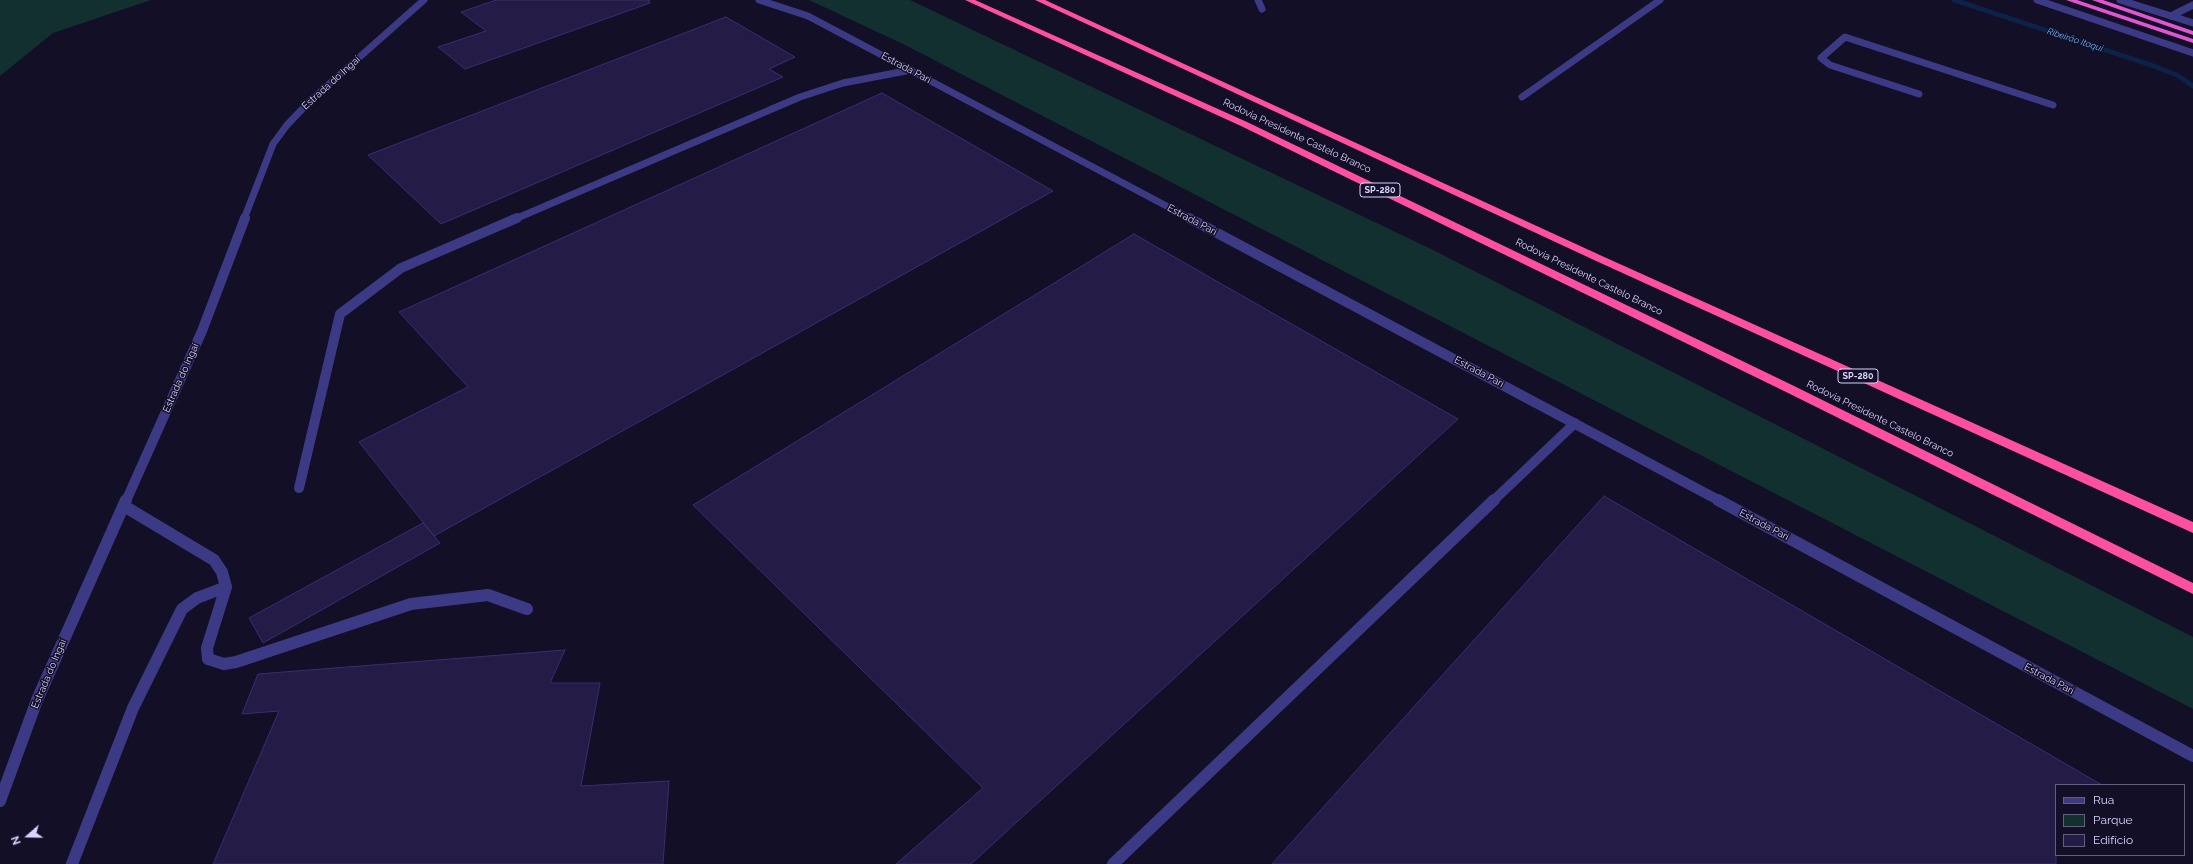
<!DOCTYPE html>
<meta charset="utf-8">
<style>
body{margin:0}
#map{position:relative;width:2193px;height:864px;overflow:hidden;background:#130f26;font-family:Raleway,sans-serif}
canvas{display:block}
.legend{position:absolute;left:2055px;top:784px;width:130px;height:72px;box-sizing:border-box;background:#130f26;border:1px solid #625e7d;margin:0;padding:5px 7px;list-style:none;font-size:12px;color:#d9d4ff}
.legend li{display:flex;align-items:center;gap:8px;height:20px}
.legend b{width:20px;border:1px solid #625e7d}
.north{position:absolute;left:8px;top:816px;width:40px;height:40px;-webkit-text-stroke:3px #130f26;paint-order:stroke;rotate:250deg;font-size:11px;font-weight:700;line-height:16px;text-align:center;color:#d9d4ff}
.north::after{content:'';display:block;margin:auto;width:14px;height:18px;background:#d9d4ff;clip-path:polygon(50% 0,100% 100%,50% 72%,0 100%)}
</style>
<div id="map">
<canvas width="2193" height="864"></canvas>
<ul class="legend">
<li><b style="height:5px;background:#3d3a85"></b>Rua</li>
<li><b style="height:11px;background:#12302f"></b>Parque</li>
<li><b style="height:11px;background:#241b47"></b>Edifício</li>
</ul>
<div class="north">N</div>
</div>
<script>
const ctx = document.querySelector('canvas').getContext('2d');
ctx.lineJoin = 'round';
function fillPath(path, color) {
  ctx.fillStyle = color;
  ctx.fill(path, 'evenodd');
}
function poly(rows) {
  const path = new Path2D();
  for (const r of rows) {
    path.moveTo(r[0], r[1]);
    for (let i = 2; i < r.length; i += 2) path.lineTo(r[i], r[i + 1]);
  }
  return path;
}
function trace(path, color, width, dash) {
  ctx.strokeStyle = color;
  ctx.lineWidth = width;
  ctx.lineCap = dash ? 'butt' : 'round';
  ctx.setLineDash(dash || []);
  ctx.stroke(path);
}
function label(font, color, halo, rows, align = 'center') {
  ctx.font = font + ' Raleway,sans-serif';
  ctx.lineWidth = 3;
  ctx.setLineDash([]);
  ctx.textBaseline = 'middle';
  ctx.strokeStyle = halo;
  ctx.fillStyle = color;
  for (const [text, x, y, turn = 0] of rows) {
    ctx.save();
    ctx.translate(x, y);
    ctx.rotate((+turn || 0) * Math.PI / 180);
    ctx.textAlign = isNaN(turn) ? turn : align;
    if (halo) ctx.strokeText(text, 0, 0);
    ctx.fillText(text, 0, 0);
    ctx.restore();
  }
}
fillPath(poly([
 [0,0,151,0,53,33,0,76],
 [809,0,910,0,1431,249,2193,637,2193,709,905,45]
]), '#12302f');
trace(poly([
 [1954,0,2151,65,2177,75,2193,86]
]), '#0c2248', 5);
const building = poly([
 [496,0,649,0,650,3,465,69,438,47,486,31,461,12,496,0],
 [726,17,795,57,769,69,783,77,441,224,368,155,726,17],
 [882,93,1053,191,434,536,359,442,468,387,399,312,882,93],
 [1134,234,1458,419,971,864,896,864,983,788,693,505,1134,234],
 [1604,496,2102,785,2056,785,2056,864,1272,864,1604,496],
 [423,523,440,543,263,643,249,618,423,523],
 [565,650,550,683,600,683,581,786,669,781,663,864,213,864,279,711,242,714,258,674,565,650]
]);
fillPath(building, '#241b47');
trace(building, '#3b2d73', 1);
trace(poly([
 [759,0,808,16,1191,219],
 [1258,0,1262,9],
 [2171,16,2193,5],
 [1919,94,1830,65,1821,58,1845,37,2053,105],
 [1522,97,1660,0],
 [515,219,800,97,843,83,911,70]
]), '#3d3a85', 7);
trace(poly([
 [1189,218,1720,501],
 [299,488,340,314,401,268,517,218],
 [1493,501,1575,423]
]), '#3d3a85', 10);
trace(poly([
 [1718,500,2193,756],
 [124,506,214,560,222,572,226,587,207,648,208,659,224,664,236,662,411,604,488,595,527,609],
 [72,864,133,708,182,609,197,598,226,587],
 [1113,864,1494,500]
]), '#3d3a85', 12);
trace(poly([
 [244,219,273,144,287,125,310,101,424,0]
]), '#3d3a85', 7);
trace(poly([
 [126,501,202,331,245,218]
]), '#3d3a85', 10);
trace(poly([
 [0,801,37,700,126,500]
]), '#3d3a85', 12);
trace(poly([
 [2037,0,2193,53],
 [2120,0,2193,23]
]), '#3d3a85', 7);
fillPath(poly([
 [2066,0,2077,0,2193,39,2193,43,2066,0],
 [2092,0,2103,0,2193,31,2193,35,2092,0]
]), '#e055d1');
fillPath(poly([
 [965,0,975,0,1247,122,1792,385,2193,583,2193,594,1784,391,1241,126,965,0],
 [1035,0,1045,0,1602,256,2193,522,2193,533,1594,260,1035,0]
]), '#ff4fa3');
label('italic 9px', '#62b6ff', '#130f26', [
 ["Ribeirão Itaqui",2075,40,18]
]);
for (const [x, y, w] of [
 [1380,190,40],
 [1858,376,40]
]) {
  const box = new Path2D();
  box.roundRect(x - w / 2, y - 7, w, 14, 3);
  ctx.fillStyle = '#130f26';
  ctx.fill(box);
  trace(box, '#d9d4ff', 1);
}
label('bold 9px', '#d9d4ff', null, [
 ["SP-280",1380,190],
 ["SP-280",1858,376]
]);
label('10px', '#d9d4ff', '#130f26', [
 ["Estrada Pari",906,68,28],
 ["Estrada do Ingaí",331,83,-42],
 ["Rodovia Presidente Castelo Branco",1297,136,25],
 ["Estrada Pari",1192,220,28],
 ["Rodovia Presidente Castelo Branco",1589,277,26],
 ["Estrada Pari",1479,372,28],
 ["Estrada do Ingaí",181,378,-66],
 ["Rodovia Presidente Castelo Branco",1880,419,26],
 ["Estrada Pari",1764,525,28],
 ["Estrada do Ingaí",49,674,-67],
 ["Estrada Pari",2049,679,28]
]);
</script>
